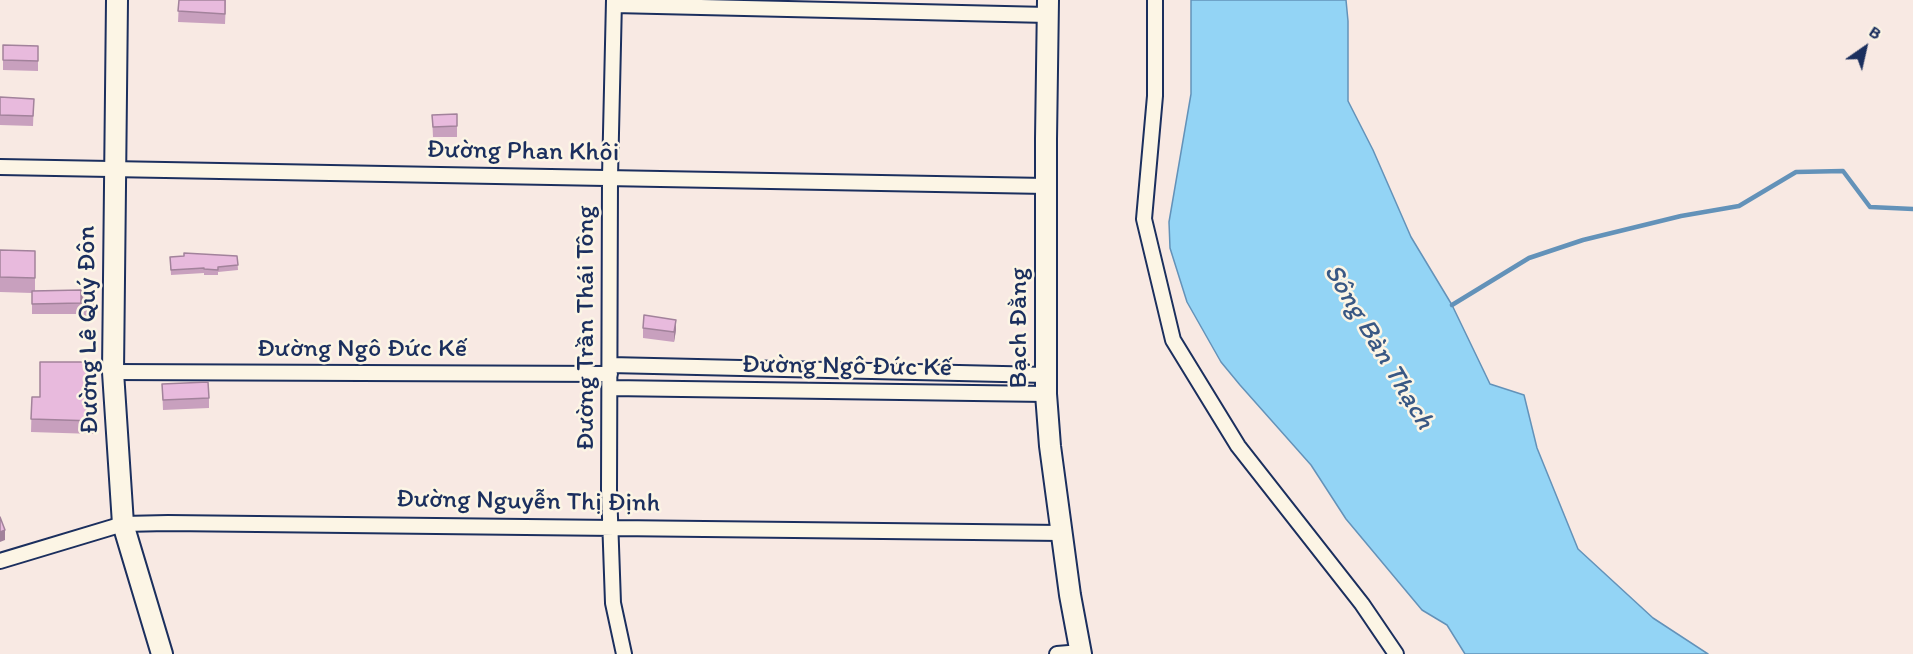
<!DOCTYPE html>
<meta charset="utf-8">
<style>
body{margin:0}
#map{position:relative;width:1913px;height:654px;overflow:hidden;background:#f8e9e3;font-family:Itim,sans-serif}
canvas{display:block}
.north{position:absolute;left:1835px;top:18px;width:60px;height:60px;-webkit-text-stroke:4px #fcf5e5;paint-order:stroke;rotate:34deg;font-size:16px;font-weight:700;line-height:24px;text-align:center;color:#1b2f5e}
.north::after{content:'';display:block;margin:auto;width:21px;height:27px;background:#1b2f5e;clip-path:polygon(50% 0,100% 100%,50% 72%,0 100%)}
</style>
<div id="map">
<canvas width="1913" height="654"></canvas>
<div class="north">B</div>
</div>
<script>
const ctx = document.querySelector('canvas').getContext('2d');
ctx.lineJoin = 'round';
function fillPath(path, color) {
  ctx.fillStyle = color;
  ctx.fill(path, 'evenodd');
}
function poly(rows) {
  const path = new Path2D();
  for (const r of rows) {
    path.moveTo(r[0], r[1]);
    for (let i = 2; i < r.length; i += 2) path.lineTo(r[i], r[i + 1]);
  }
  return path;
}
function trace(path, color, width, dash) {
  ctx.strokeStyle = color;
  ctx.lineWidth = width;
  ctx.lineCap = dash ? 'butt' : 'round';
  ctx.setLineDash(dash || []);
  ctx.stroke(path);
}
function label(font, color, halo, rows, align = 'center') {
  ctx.font = font + ' Itim,sans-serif';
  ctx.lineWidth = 5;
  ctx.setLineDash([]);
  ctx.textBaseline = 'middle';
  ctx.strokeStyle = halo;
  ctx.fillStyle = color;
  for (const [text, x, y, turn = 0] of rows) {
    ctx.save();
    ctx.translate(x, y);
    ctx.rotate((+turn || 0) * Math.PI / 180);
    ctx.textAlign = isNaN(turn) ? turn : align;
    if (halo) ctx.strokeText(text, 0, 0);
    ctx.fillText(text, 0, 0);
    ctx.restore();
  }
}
const water = poly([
 [1191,0,1346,0,1348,21,1348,101,1373,150,1411,237,1452,305,1490,384,1524,395,1537,448,1578,549,1653,618,1708,654,1465,654,1447,625,1422,610,1346,519,1311,465,1240,385,1221,362,1187,302,1170,248,1169,222,1191,94,1191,0]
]);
fillPath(water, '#93d4f5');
trace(water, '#6392b9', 1.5);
trace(poly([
 [1452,305,1529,258,1583,240,1681,216,1739,206,1796,172,1843,171,1870,207,1913,209]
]), '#6392b9', 4.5);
const street = poly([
 [614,0,610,177,609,489,613,603,624,654],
 [1155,0,1155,96,1144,219,1173,340,1238,446,1362,604,1396,654],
 [614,5,1048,15],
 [0,167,1046,186],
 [610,365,1046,375],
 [113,372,610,374],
 [610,388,1046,394],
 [0,561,123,524,168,523,1062,533],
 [1057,654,1081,652]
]);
const secondary = poly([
 [117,0,113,372,123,524,162,654],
 [1048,0,1046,139,1046,394,1050,446,1070,595,1081,654]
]);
trace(street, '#1b2f5e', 18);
trace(secondary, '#1b2f5e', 24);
trace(street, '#fcf5e5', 14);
trace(secondary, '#fcf5e5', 20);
fillPath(poly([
 [179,0,226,0,225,24,178,22],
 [3,45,38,46,38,71,3,70],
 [0,97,34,99,33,126,0,125],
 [457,114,457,137,433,137,432,115],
 [0,250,35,251,35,291,81,290,81,314,32,314,32,293,0,292],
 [237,256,238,270,218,272,218,275,204,275,204,273,171,275,170,257],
 [82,295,94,295,94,319,82,320],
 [643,328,676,330,674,342,643,338],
 [162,384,209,398,209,408,163,410],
 [32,397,94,399,94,434,31,432]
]), '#c8a0be');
fillPath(poly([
 [676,320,676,330,674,342,674,332],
 [5,530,5,540,0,542,0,532]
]), '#a2829b');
const building = poly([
 [179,0,225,0,225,14,178,11,179,0],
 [3,45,38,46,38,61,3,60,3,45],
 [0,97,34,99,33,116,0,115,0,97],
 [457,114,457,126,433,127,432,115,457,114],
 [0,250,35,251,35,278,0,277,0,250],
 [184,253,237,256,238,265,218,267,218,270,204,269,204,268,171,270,170,257,184,256,184,253],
 [81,290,81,303,32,304,32,291,81,290],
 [82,295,94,295,94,309,82,309,82,295],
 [644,315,676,320,674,332,643,328,644,315],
 [40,362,89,362,88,399,94,399,94,421,31,419,32,397,40,397,40,362],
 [208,382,209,398,163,400,162,384,208,382],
 [0,517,5,530,0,532,0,517]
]);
fillPath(building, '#e8badd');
trace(building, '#a2829b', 1.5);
label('26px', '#1b2f5e', '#fcf5e5', [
 ["Đường Phan Khôi",523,152,1],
 ["Đường Trần Thái Tông",586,328,-90],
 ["Bạch Đằng",1019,328,-90],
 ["Đường Lê Quý Đôn",89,330,-91],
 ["Đường Ngô Đức Kế",362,349],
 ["Đường Ngô Đức Kế",847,367,1],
 ["Đường Nguyễn Thị Định",528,502,1]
]);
label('italic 27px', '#395884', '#fcf5e5', [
 ["Sông Bàn Thạch",1378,347,59]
]);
</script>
